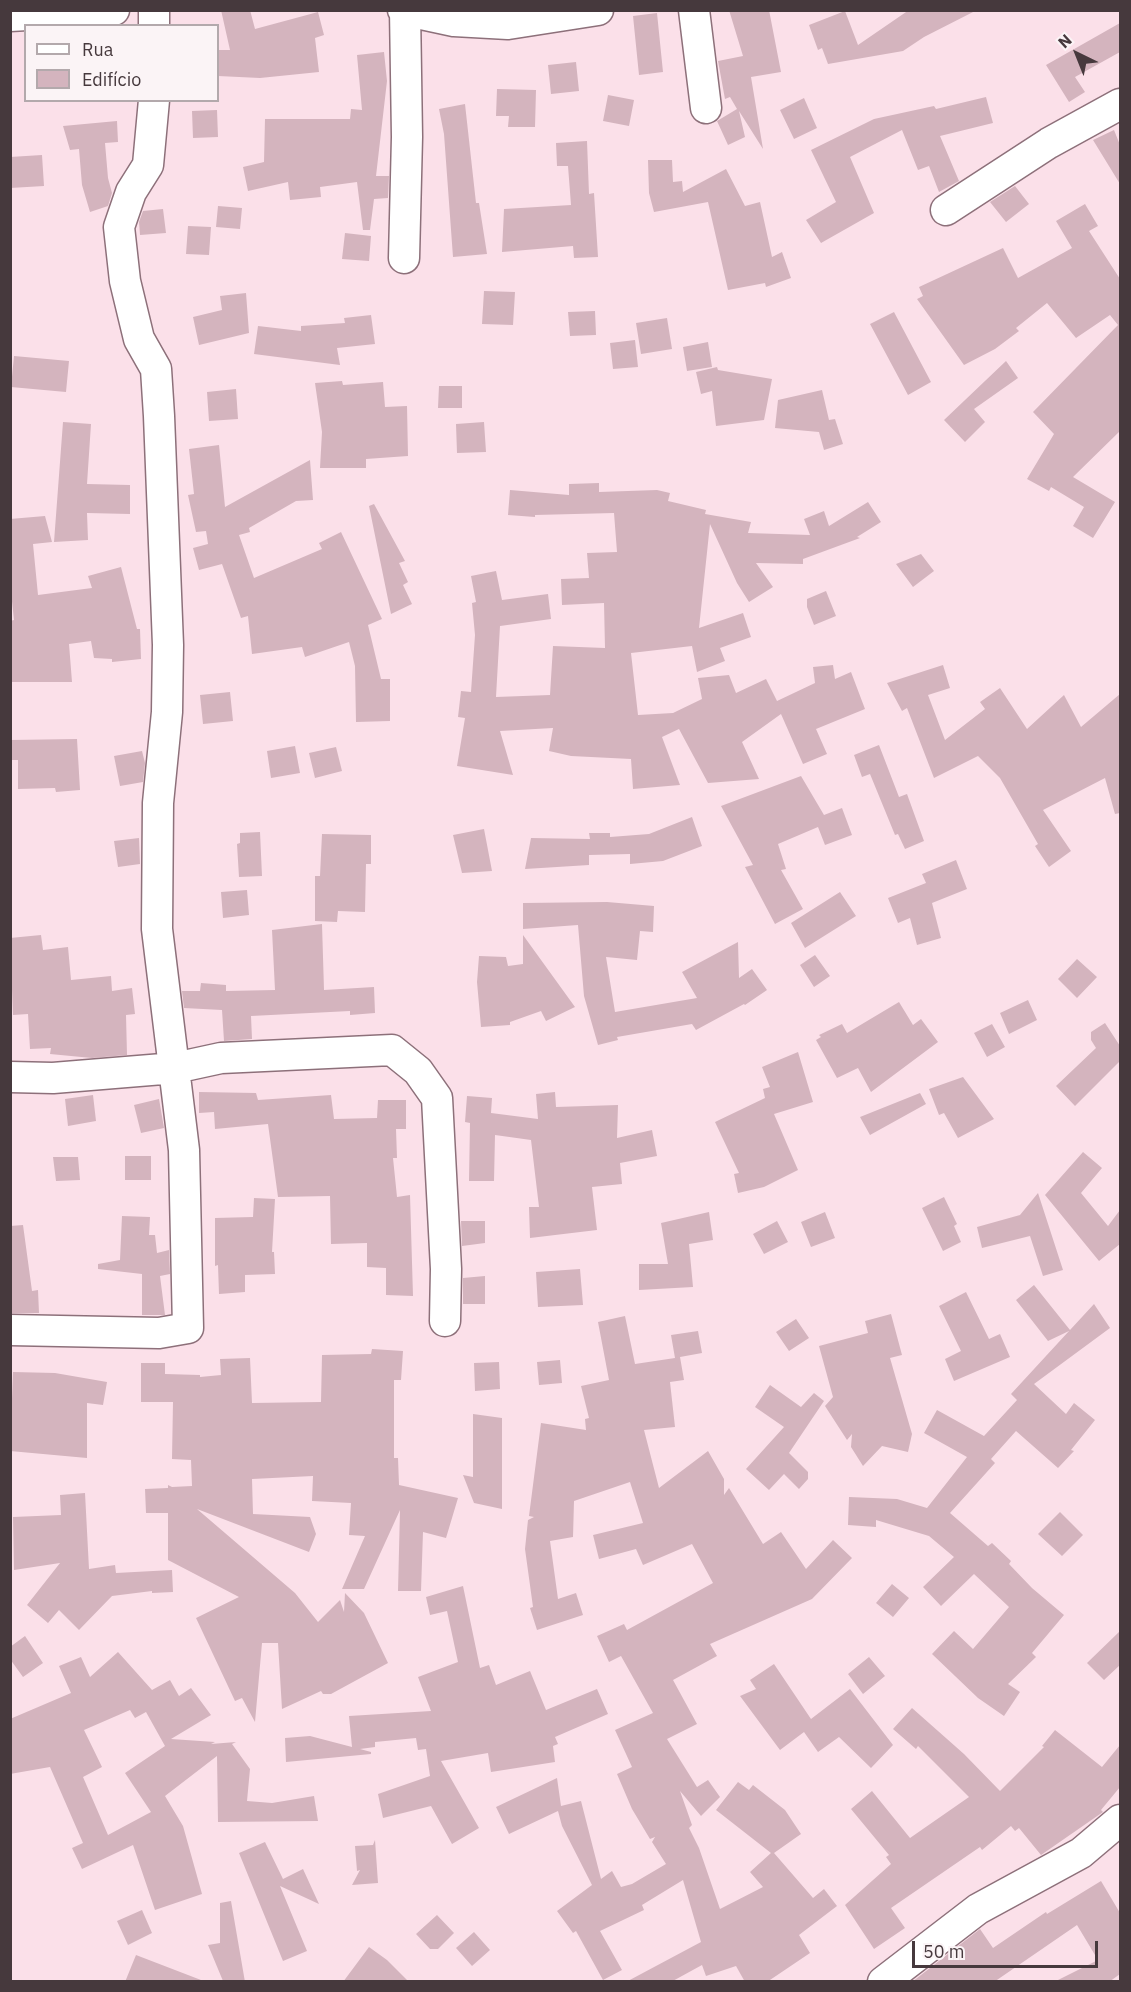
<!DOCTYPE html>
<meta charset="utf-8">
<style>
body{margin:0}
#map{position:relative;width:1131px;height:1992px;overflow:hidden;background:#fbe0e9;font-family:"IBM Plex Sans",sans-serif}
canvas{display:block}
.frame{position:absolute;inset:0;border:12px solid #46393d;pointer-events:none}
.legend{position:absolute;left:24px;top:24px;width:195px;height:78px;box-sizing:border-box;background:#fbf4f6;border:2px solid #b3a9ac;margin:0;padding:8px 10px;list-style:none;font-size:18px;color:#46393d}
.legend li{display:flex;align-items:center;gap:12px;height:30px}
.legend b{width:30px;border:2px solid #b3a9ac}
.north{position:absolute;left:1047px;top:24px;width:60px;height:60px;-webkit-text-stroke:4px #fbf4f6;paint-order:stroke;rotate:317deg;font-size:16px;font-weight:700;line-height:24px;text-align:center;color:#46393d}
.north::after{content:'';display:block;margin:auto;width:21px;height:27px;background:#46393d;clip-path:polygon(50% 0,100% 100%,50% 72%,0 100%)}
.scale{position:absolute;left:912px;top:1941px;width:186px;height:27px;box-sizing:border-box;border:3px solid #46393d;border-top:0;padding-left:8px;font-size:18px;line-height:21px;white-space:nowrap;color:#46393d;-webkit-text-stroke:4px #fbf4f6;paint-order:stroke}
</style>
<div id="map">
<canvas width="1131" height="1992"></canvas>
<div class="frame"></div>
<ul class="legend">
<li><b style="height:8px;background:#fff"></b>Rua</li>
<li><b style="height:16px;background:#d4b4be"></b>Edifício</li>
</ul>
<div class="north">N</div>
<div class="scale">50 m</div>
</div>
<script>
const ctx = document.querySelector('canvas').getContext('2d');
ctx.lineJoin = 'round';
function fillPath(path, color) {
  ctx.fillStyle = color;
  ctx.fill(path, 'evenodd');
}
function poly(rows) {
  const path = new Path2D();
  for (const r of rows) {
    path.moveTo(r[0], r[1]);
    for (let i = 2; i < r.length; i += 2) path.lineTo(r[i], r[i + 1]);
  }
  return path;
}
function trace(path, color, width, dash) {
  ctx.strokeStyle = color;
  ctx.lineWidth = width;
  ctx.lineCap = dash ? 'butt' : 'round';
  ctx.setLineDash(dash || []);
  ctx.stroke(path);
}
fillPath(poly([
 [221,10,250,10,255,29,318,12,324,35,315,38,319,72,260,78,218,76,218,50,230,50],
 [729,10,769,10,781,72,751,77,763,149,739,111,745,137,728,145,717,121,737,109,730,97,725,99,718,61,743,56],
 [909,10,977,10,924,37,903,51,828,64,822,48,818,50,809,25,845,11,858,45],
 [657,13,663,72,639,75,633,16],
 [1120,23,1120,52,1075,77,1085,92,1069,102,1046,65],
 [384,52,387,81,376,176,389,176,388,198,374,199,370,230,363,230,357,182,320,187,321,197,290,200,288,182,248,191,243,167,264,162,265,119,350,119,351,109,362,110,357,55],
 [576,62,579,91,551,94,548,65],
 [497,89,536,90,535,127,508,127,509,116,496,116],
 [608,95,634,100,629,126,603,121],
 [986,97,993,123,940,136,959,181,939,192,929,166,918,170,902,130,850,157,874,213,821,243,806,220,836,202,811,150,874,119,934,106,936,109],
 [804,98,817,128,794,139,780,110],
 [465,104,476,203,479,203,487,254,453,257,444,134,439,109],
 [217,110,218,137,193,138,192,111],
 [117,121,118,142,105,143,108,178,112,193,108,206,90,212,82,185,79,149,70,150,63,126],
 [1114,130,1120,145,1120,184,1093,140],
 [587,141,589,194,594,193,598,257,574,258,573,246,502,252,504,209,571,205,568,166,557,166,556,143],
 [42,155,44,186,10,188,10,157],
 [648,160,672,160,673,182,682,181,683,192,726,169,745,206,760,202,772,257,782,252,791,278,766,287,765,283,728,290,708,202,654,212,649,193],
 [1015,186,1029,204,1006,222,990,202],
 [1085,204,1098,226,1089,231,1120,279,1120,431,1073,477,1115,502,1093,538,1073,526,1084,507,1051,487,1049,491,1027,479,1054,434,1033,412,1118,325,1110,315,1076,338,1047,303,1016,328,1019,331,995,349,964,365,917,299,923,296,919,287,1003,248,1018,278,1072,248,1056,221],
 [218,206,242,208,240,229,216,227],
 [163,209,166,233,140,235,139,222,143,211],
 [188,226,211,227,209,255,186,254],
 [345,233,371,236,369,261,342,259],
 [484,291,515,292,513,325,482,324],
 [246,293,249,333,199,345,193,317,222,310,220,296],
 [595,311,596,335,570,336,568,312],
 [894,312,931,382,908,395,870,324],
 [371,315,375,344,337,348,340,365,254,354,258,326,301,331,301,326,345,323,344,318],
 [667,318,672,349,641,354,636,323],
 [635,340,638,367,613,369,610,343],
 [708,342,712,367,687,371,683,347],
 [14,356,69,361,66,392,11,387],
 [1006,361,1018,378,974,409,985,422,965,442,944,420],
 [717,367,718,370,772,379,764,420,716,426,712,391,701,394,696,372],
 [342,381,343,385,383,382,385,407,407,406,408,456,366,459,366,468,320,468,322,432,315,383],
 [439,386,462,386,462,408,438,408],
 [236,389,238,419,209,421,207,392],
 [822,390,829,420,835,419,843,444,824,450,819,432,775,428,778,400],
 [63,422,91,424,87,484,130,485,130,514,87,513,88,540,54,542],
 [484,422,486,452,457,453,456,424],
 [219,445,225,507,310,460,313,500,296,501,249,528,250,532,239,535,254,578,322,549,319,543,341,532,382,619,368,625,381,679,390,679,390,721,356,722,355,666,349,642,305,657,302,647,252,654,248,616,241,618,222,564,199,570,193,548,208,544,206,531,196,532,188,495,194,494,189,449],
 [599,483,599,492,657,490,670,493,668,501,706,510,705,514,751,522,748,533,810,535,804,519,824,511,829,526,868,502,881,522,857,537,860,538,803,559,803,564,756,563,773,587,749,602,737,583,710,524,699,628,743,613,751,637,720,648,725,661,697,672,692,646,631,653,638,715,673,713,702,699,698,678,729,675,736,693,766,679,777,701,815,683,813,667,833,665,835,679,851,672,865,709,816,729,827,754,803,764,781,714,742,742,759,779,708,783,679,729,662,737,680,785,633,789,631,759,571,756,549,751,553,728,500,731,513,775,457,766,465,718,458,717,461,691,471,692,475,635,472,603,476,602,471,576,496,571,502,600,548,594,551,619,500,626,496,697,550,695,553,646,605,648,604,603,562,605,561,579,589,578,587,553,617,552,614,513,535,515,535,517,508,515,510,490,569,495,569,484],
 [374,504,405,561,399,563,408,582,403,585,412,604,391,614,369,506],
 [45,516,52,542,33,544,38,595,92,588,88,576,121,567,137,629,140,629,141,659,112,662,112,659,94,658,91,641,69,644,72,682,10,682,10,621,14,620,10,583,10,519],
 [921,554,934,571,913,587,896,564],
 [826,591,836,616,814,625,807,607,807,599],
 [943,665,950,688,928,695,945,740,985,709,980,702,1000,688,1027,729,1064,695,1081,727,1120,694,1120,813,1115,814,1105,778,1043,810,1071,851,1049,867,1035,846,1038,844,1000,778,978,756,934,778,907,708,902,711,887,683],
 [230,692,233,721,203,724,200,695],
 [77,739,80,790,56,792,55,788,18,789,18,760,10,760,10,740],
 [879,745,899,797,907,794,924,841,905,849,898,834,895,835,870,774,862,777,854,755],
 [295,746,300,773,271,778,267,751],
 [336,747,342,771,315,778,309,753],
 [142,751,145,763,143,782,120,786,114,756],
 [801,776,824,815,842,808,852,835,825,845,818,827,778,844,786,869,781,870,803,909,775,924,745,867,753,865,721,806],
 [692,817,702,846,663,861,630,864,630,854,589,855,589,865,525,869,531,838,590,839,589,833,610,833,610,837,649,834],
 [484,829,492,871,462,873,453,835],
 [260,832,262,876,239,877,237,844,240,843,240,833],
 [322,834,371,835,371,864,366,864,365,912,338,911,337,922,315,921,315,876,320,876],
 [139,838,140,864,118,867,114,841],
 [956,860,967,889,932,903,941,938,917,945,910,918,898,923,888,898,926,883,922,874],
 [247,890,249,915,223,918,221,892],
 [840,892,856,916,805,948,791,923],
 [607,902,654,906,653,932,640,931,637,960,606,957,615,1012,697,998,682,972,738,942,739,978,752,969,767,990,745,1005,744,1004,696,1030,692,1024,617,1037,618,1040,598,1045,584,996,578,925,523,929,523,903],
 [322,924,324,990,374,987,375,1013,350,1015,350,1011,251,1016,252,1039,224,1041,222,1010,184,1008,182,991,200,991,201,983,226,985,226,991,275,990,272,930],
 [41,935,43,950,68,947,71,980,111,976,112,991,132,988,135,1014,126,1015,127,1055,92,1058,50,1054,51,1048,30,1049,28,1014,13,1015,10,938],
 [523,935,575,1007,546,1021,541,1011,510,1022,510,1025,481,1027,477,982,479,956,506,957,508,966,523,964],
 [815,955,830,976,814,987,800,965],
 [1077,959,1097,977,1077,998,1058,979],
 [1028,1000,1037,1020,1009,1034,1000,1013],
 [899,1002,913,1025,921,1019,938,1042,871,1092,858,1068,837,1078,816,1040,821,1037,819,1035,842,1024,847,1033],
 [1105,1023,1120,1046,1120,1061,1075,1106,1056,1086,1096,1048,1091,1040,1091,1032],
 [992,1024,1005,1047,987,1057,974,1033],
 [798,1052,813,1102,774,1114,798,1170,764,1187,738,1193,734,1174,739,1173,715,1122,765,1098,763,1089,770,1087,762,1067],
 [963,1077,994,1119,958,1138,944,1113,939,1115,929,1089],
 [199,1092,256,1093,258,1100,331,1095,334,1119,377,1118,378,1100,406,1100,406,1129,396,1129,397,1158,393,1158,397,1197,410,1195,413,1296,386,1295,386,1268,367,1267,367,1243,331,1244,330,1196,278,1197,268,1124,215,1129,214,1112,199,1113],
 [555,1092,556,1107,618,1105,617,1138,652,1130,657,1156,620,1163,622,1184,592,1187,597,1230,530,1238,529,1207,539,1207,531,1140,495,1135,494,1181,469,1181,470,1123,465,1122,467,1096,492,1098,491,1113,538,1119,536,1094],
 [920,1093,926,1104,870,1135,860,1117],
 [93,1095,96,1121,68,1126,65,1099],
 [159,1099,164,1128,141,1133,134,1105],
 [1083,1152,1102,1168,1081,1193,1108,1226,1120,1210,1120,1244,1099,1261,1045,1195],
 [125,1156,151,1156,151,1180,125,1180],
 [53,1157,78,1157,80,1180,56,1181],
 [1038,1193,1063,1270,1043,1276,1030,1236,982,1248,977,1227,1020,1215],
 [944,1197,957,1224,954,1226,961,1242,943,1251,922,1208],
 [254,1198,275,1199,272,1252,274,1252,275,1274,245,1275,245,1292,219,1294,218,1265,215,1266,215,1218,253,1217],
 [709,1212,713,1240,689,1244,693,1287,639,1290,639,1264,668,1264,661,1223],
 [825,1212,835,1238,811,1247,801,1222],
 [122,1216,150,1217,149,1235,155,1235,157,1253,169,1250,170,1274,160,1276,165,1315,142,1315,142,1274,98,1269,98,1264,120,1260],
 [461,1221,485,1221,485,1243,462,1246],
 [777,1221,788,1242,764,1254,753,1234],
 [23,1225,32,1291,38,1290,39,1313,10,1313,10,1226],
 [580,1269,583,1305,538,1307,536,1272],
 [485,1276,485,1304,463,1304,463,1278],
 [1034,1285,1070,1330,1094,1304,1110,1328,1034,1384,1066,1414,1074,1403,1095,1420,1071,1450,1074,1451,1058,1468,1016,1431,991,1459,995,1463,950,1513,988,1546,992,1543,1011,1561,1009,1564,1032,1588,1064,1615,1032,1653,1036,1657,1008,1684,1020,1692,1004,1716,978,1698,932,1654,954,1631,973,1649,1009,1607,974,1574,941,1606,923,1587,954,1557,929,1536,876,1520,876,1527,848,1525,849,1497,897,1499,927,1508,967,1457,924,1433,937,1410,984,1436,1017,1400,1011,1394,1069,1331,1048,1341,1016,1300],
 [966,1292,989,1339,1000,1334,1010,1357,954,1381,945,1359,961,1351,939,1306],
 [891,1314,902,1355,890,1358,912,1434,908,1452,882,1446,863,1466,851,1447,852,1434,847,1440,825,1406,833,1397,819,1346,868,1333,865,1321],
 [625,1316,635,1364,675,1358,671,1335,698,1331,702,1353,680,1357,684,1380,670,1382,675,1427,644,1430,659,1488,708,1451,724,1479,724,1495,729,1488,763,1544,781,1532,806,1569,833,1540,852,1558,812,1599,710,1644,717,1656,673,1680,697,1724,667,1739,697,1787,708,1780,720,1797,701,1816,680,1791,692,1825,689,1828,699,1848,720,1909,763,1887,750,1872,771,1853,716,1810,738,1782,749,1790,753,1785,785,1810,801,1834,774,1853,813,1898,824,1889,837,1906,799,1935,810,1953,767,1982,745,1982,736,1966,706,1976,702,1965,671,1982,626,1982,701,1942,683,1880,642,1905,644,1910,600,1931,622,1970,603,1980,576,1931,573,1933,557,1911,592,1885,562,1826,558,1811,509,1834,496,1807,557,1778,561,1806,581,1801,601,1879,612,1871,621,1887,632,1884,666,1864,652,1842,655,1837,650,1839,632,1809,617,1774,632,1767,615,1730,653,1713,621,1656,609,1662,597,1636,624,1624,627,1630,713,1583,692,1544,643,1565,636,1549,599,1559,593,1535,643,1523,630,1482,574,1501,573,1537,550,1541,558,1599,576,1593,583,1615,537,1630,530,1608,533,1607,525,1549,528,1520,534,1517,529,1516,541,1423,586,1430,585,1419,589,1418,581,1386,609,1380,598,1322],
 [796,1319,809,1338,789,1351,776,1332],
 [372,1349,403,1351,401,1380,394,1380,394,1458,398,1458,399,1485,458,1498,446,1538,423,1532,421,1591,398,1591,400,1510,364,1589,342,1589,365,1536,349,1535,351,1503,312,1501,313,1476,252,1479,253,1514,310,1517,316,1534,309,1552,197,1509,295,1593,318,1622,340,1600,344,1612,345,1593,364,1613,388,1663,331,1694,323,1694,321,1691,282,1709,278,1643,262,1643,255,1722,242,1698,235,1701,196,1618,239,1597,168,1560,168,1513,146,1513,145,1489,168,1488,168,1485,172,1487,192,1486,191,1460,172,1459,173,1402,141,1402,141,1363,165,1363,165,1374,200,1375,200,1377,221,1375,220,1359,250,1358,252,1403,321,1402,322,1355,371,1354],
 [560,1360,562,1383,539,1385,537,1362],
 [499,1362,500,1389,475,1391,474,1363],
 [13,1372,55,1373,107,1382,103,1405,87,1403,87,1458,10,1451],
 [770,1385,801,1407,814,1393,824,1401,789,1453,808,1472,808,1479,799,1489,784,1474,769,1490,746,1469,784,1427,755,1407],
 [473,1414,502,1418,502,1509,474,1503,463,1475,473,1477],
 [85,1493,89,1569,115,1565,116,1573,172,1570,173,1592,152,1593,152,1591,112,1596,79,1630,59,1610,48,1623,27,1605,60,1563,14,1570,13,1517,61,1515,60,1495],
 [1060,1512,1083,1535,1062,1556,1038,1534],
 [892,1584,909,1598,893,1617,876,1603],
 [463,1586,480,1668,489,1665,496,1685,530,1671,546,1710,597,1689,608,1714,555,1737,558,1744,553,1746,555,1762,491,1772,488,1753,441,1761,479,1828,452,1844,431,1806,383,1818,378,1794,430,1776,426,1749,418,1750,416,1738,375,1742,375,1747,360,1749,371,1752,371,1754,286,1762,285,1738,310,1736,352,1747,349,1716,431,1711,418,1677,458,1662,447,1611,430,1615,426,1597],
 [1120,1631,1120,1665,1104,1680,1087,1663],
 [25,1636,43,1663,23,1677,10,1659,10,1647],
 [118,1652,152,1690,170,1680,179,1696,191,1688,211,1715,171,1739,215,1742,211,1744,236,1742,232,1744,250,1769,247,1801,272,1803,314,1796,318,1821,218,1822,217,1756,165,1796,183,1826,202,1894,155,1910,133,1845,82,1869,72,1848,83,1843,50,1767,10,1774,10,1719,71,1693,59,1666,81,1657,90,1677],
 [130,1710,135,1718,146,1712,165,1746,125,1773,151,1812,108,1835,83,1777,102,1767,84,1730],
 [869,1657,885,1676,863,1694,848,1674],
 [774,1664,811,1719,850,1689,893,1745,871,1768,839,1737,818,1752,804,1732,780,1750,740,1696,756,1689,750,1680],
 [912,1708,964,1754,1000,1791,1044,1747,1042,1746,1055,1730,1102,1767,1120,1745,1120,1787,1101,1810,1103,1812,1041,1855,1019,1828,1015,1831,1011,1826,982,1850,980,1847,891,1908,905,1928,874,1949,845,1905,891,1864,886,1857,889,1855,851,1809,872,1791,910,1838,969,1797,918,1746,916,1749,893,1729],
 [375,1840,378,1883,352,1885,360,1870,357,1871,355,1846,373,1845],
 [265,1842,283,1879,303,1869,319,1904,280,1886,307,1951,283,1961,239,1853],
 [1101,1881,1120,1913,1120,1974,1109,1982,1054,1982,1098,1960,1077,1925,994,1982,912,1982,980,1929,993,1948,1046,1912,1047,1914],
 [231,1901,245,1982,223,1981,208,1945,220,1943,220,1903],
 [142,1910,152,1933,128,1945,117,1921],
 [437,1915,454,1933,438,1949,430,1949,416,1934],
 [474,1932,490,1950,472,1966,456,1948],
 [369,1947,387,1960,409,1982,343,1982],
 [136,1955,201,1980,201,1982,125,1982]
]), '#d4b4be');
const minor = poly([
 [403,10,454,21,508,24,598,10],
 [694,10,706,108],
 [10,16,114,10],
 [154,26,154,10],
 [946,210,1049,143,1120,104],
 [404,258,407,137,405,10],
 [10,1077,53,1078,175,1068,221,1058,392,1050,418,1071,437,1098,446,1269,445,1321],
 [10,1330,159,1333,188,1328,184,1150,157,929,158,803,167,712,168,645,159,416,156,369,139,339,125,281,119,227,131,192,148,165,154,100],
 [883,1982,978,1909,1081,1853,1120,1820]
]);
trace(minor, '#8d707a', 33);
trace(minor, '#fff', 30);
</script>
